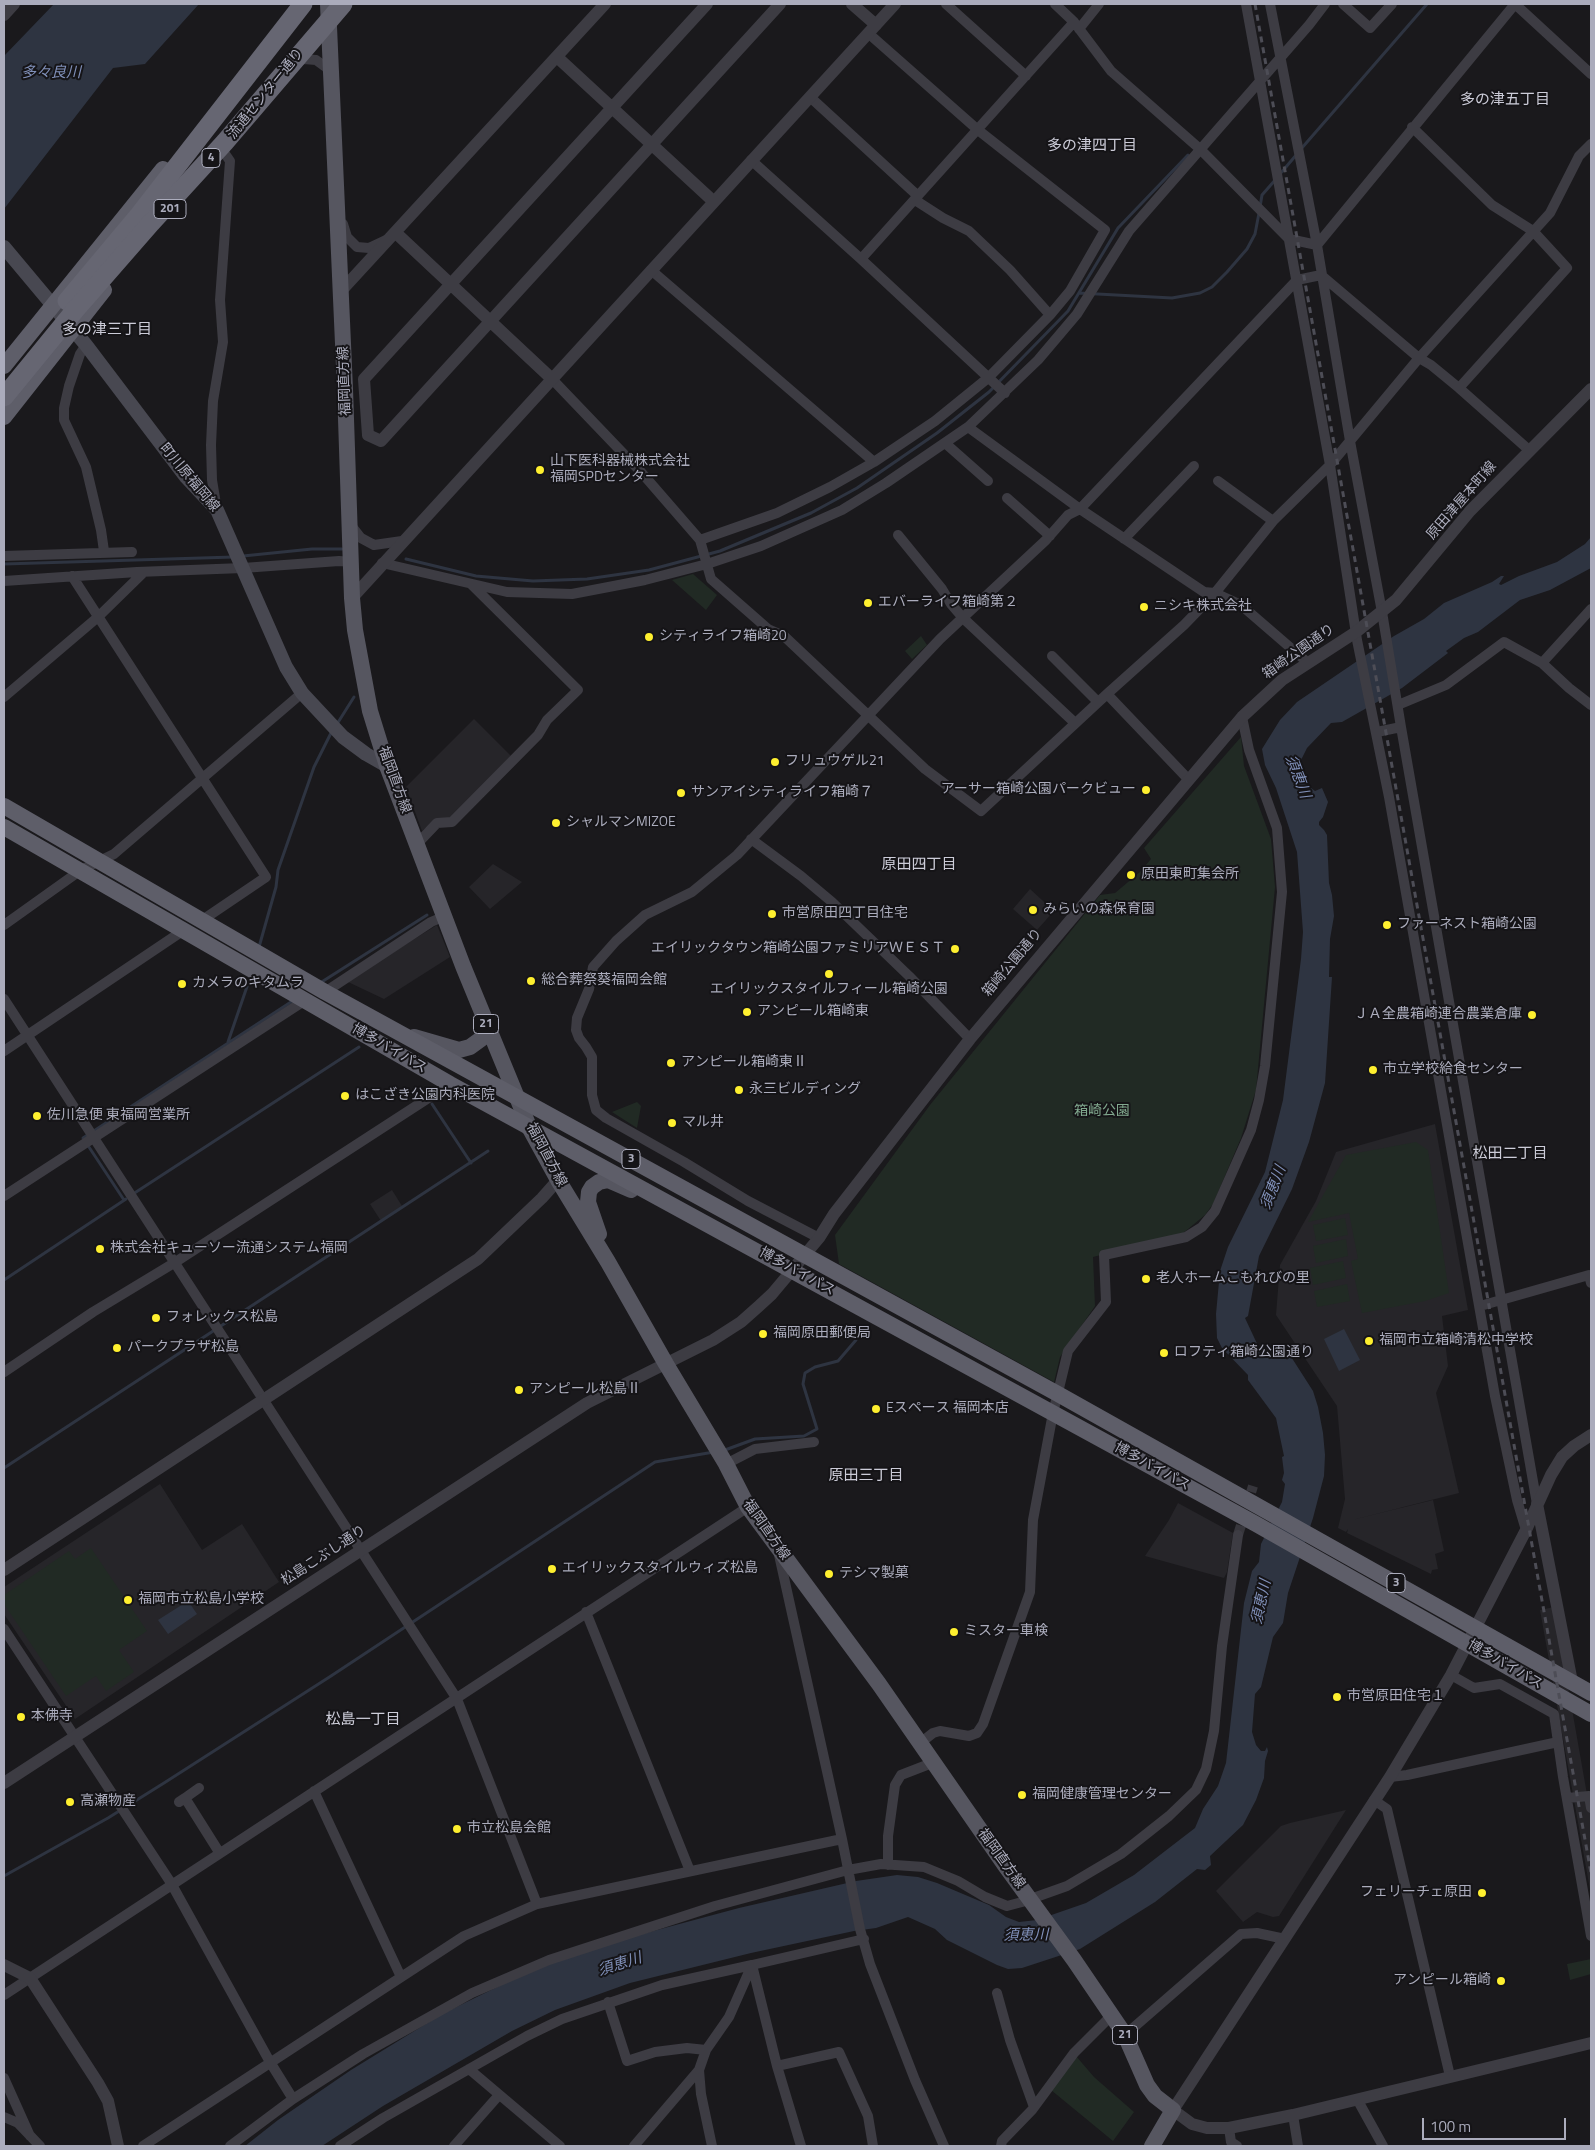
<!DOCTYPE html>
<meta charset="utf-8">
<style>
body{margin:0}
#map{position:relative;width:1595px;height:2150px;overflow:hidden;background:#1a191c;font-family:"Titillium Web",sans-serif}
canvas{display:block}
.frame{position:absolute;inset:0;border:5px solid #abacbc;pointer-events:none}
.scale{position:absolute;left:1422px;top:2118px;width:144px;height:22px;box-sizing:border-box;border:2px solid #abacbc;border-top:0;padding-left:6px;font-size:15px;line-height:18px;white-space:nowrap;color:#abacbc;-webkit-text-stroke:4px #151417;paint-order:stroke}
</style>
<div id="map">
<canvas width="1595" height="2150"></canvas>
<div class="frame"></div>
<div class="scale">100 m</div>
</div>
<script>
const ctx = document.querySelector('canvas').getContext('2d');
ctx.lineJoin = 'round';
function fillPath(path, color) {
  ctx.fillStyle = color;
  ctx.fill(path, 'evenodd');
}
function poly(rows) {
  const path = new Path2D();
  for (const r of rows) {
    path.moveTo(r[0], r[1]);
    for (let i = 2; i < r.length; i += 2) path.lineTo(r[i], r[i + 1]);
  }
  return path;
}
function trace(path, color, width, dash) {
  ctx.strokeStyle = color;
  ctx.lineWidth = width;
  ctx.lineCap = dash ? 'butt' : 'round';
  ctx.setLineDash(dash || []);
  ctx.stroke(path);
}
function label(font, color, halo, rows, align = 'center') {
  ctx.font = font + ' "Titillium Web","Noto Sans JP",sans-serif';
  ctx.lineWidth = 4;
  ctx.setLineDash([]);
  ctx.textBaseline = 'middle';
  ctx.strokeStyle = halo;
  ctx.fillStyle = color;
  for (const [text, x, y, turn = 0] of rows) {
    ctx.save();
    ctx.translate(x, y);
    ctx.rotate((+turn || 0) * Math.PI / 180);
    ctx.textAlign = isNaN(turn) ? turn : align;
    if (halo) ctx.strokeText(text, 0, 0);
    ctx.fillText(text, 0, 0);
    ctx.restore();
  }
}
fillPath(poly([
 [474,719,511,756,451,818,435,820,422,831,406,787],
 [493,864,522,882,490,909,469,887],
 [1030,889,1054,911,1037,930,1013,909],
 [437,925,450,957,384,999,346,981],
 [1435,1124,1468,1310,1442,1316,1448,1366,1436,1393,1459,1493,1352,1520,1433,1500,1444,1551,1435,1554,1438,1569,1432,1570,1431,1574,1347,1533,1348,1529,1346,1532,1338,1528,1345,1499,1337,1406,1276,1315,1280,1265,1316,1201,1336,1152],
 [392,1190,402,1206,381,1221,370,1204],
 [160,1484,202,1550,242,1524,279,1582,75,1719,4,1614,4,1587],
 [1178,1503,1233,1533,1227,1572,1224,1578,1145,1556,1169,1520],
 [1554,1607,1591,1817,1591,1895,1540,1610],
 [1346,1810,1279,1916,1273,1917,1257,1912,1243,1922,1216,1891,1281,1826,1290,1823]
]), '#262529');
fillPath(poly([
 [693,574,717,595,706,610,672,580],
 [921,636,927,645,912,659,905,651],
 [1241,737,1244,766,1271,839,1275,887,1256,1090,1241,1138,1213,1204,1205,1215,1182,1234,1093,1257,1095,1306,1060,1357,1054,1382,839,1264,835,1235,930,1105,1100,895,1115,893,1140,872,1151,859,1144,848],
 [637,1102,641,1106,637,1128,612,1112],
 [1416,1142,1428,1150,1449,1293,1425,1301,1362,1313,1351,1261,1358,1259,1349,1213,1308,1222,1346,1155],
 [1345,1218,1348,1235,1316,1241,1313,1225],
 [1346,1239,1348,1256,1316,1263,1313,1246],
 [1343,1261,1346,1278,1313,1285,1310,1268],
 [1347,1284,1350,1301,1317,1307,1314,1291],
 [91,1548,147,1631,119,1650,134,1672,106,1691,96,1676,66,1696,4,1604,4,1595,69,1551,75,1559],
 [1591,1959,1591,1974,1570,1980,1567,1964],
 [1076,2056,1094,2077,1134,2112,1113,2141,1051,2090]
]), '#212a24');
fillPath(poly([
 [54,4,199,4,145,64,113,68,4,209,4,56],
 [1591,537,1591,568,1550,590,1520,600,1478,632,1464,638,1446,651,1448,653,1402,688,1342,722,1331,723,1307,748,1301,760,1302,774,1307,785,1315,791,1322,788,1328,802,1323,817,1319,822,1319,825,1324,830,1327,835,1329,883,1332,895,1334,916,1330,939,1329,977,1332,977,1325,1083,1309,1142,1292,1189,1259,1256,1248,1316,1245,1318,1260,1350,1263,1349,1268,1358,1283,1359,1288,1352,1313,1391,1318,1407,1323,1433,1325,1455,1324,1476,1313,1518,1288,1593,1283,1623,1273,1637,1261,1687,1255,1694,1252,1732,1256,1745,1261,1751,1265,1751,1267,1747,1268,1751,1265,1761,1264,1778,1256,1800,1243,1825,1210,1856,1211,1865,1205,1870,1197,1869,1155,1902,1080,1949,1022,1968,1008,1969,997,1965,947,1940,935,1929,908,1917,876,1928,854,1931,751,1953,630,1983,555,2010,512,2031,383,2106,322,2146,245,2146,278,2120,351,2070,442,2014,530,1971,616,1941,739,1908,856,1881,897,1875,918,1877,937,1883,989,1905,1006,1917,1019,1922,1037,1920,1086,1903,1134,1875,1195,1828,1203,1809,1218,1786,1226,1763,1244,1603,1252,1571,1259,1562,1261,1544,1282,1502,1285,1484,1282,1480,1284,1473,1282,1457,1284,1456,1276,1418,1248,1380,1248,1375,1222,1348,1217,1338,1216,1314,1220,1271,1228,1247,1265,1172,1283,1100,1301,959,1303,932,1297,852,1276,788,1265,765,1262,749,1280,720,1297,702,1394,636,1424,619,1444,603,1492,582,1501,576,1504,576,1499,584,1501,585,1519,576,1557,562,1585,544],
 [1344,1329,1360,1360,1339,1371,1324,1339],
 [188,1601,197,1614,168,1634,158,1620]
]), '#2e3441');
trace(poly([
 [1301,149,1427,4],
 [1280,174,1297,154],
 [1260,207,1262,195,1276,179],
 [1079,293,1172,298,1200,293,1212,287,1227,272,1247,249,1255,234,1259,213],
 [243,556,312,549,342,549],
 [406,559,476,576,533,581,587,579,649,570,720,551,811,513,857,488,937,433,989,392,1068,311,1118,228,1188,155],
 [4,564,234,557],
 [337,724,354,697],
 [259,947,276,887,278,870,314,767,332,731],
 [320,983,427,915],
 [228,1042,251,975],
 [432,1104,471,1163],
 [133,1194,359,1047],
 [124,1200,83,1138,294,1000],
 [4,1280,126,1199],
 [725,1450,755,1439,804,1436,817,1429,803,1384,805,1373,815,1367,838,1361,856,1340],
 [4,1468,488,1151],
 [4,1876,108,1818,164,1783,331,1676,655,1462,714,1452]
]), '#2e3441', 3);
trace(poly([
 [1238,1535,1253,1486]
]), '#37363c', 10, [10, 5]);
trace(poly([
 [946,4,1026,76],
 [1055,4,1074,22,1111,71,1200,149,1289,239,1317,245],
 [1246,4,1330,465,1357,640,1389,797,1495,1396,1517,1500,1526,1530],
 [1270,4,1317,245,1350,441,1382,612,1401,727,1537,1504],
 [1343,4,1370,28,1392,4],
 [1515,4,1591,74],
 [1079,29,1099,4],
 [297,62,304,59,316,60,327,68,329,75],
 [810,97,918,196],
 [1412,127,1492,205,1533,231,1567,268,1459,388],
 [751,160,861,259,1005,393],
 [915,200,943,218,969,231,1010,270,1050,315],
 [343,224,347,237,357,247,369,248,386,240],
 [1317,245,1515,4],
 [861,259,1074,22],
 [651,270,874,462],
 [1321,275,1419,358,1431,365,1459,388,1529,450],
 [86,345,80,354,69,386,64,408,64,420,86,467,101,530,104,551],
 [552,379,641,472,700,540,711,579,768,629,784,636,925,769,981,811,1107,694,1184,625,1215,593,1273,521,1330,465,1419,358,1550,213,1579,156,1591,144],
 [968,427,1080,509,1204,592,1215,593,1241,605,1307,662],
 [945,443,988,481],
 [1218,481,1273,521],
 [1007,498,1050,536],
 [217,510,212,480,211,445,213,401,223,342,220,300,230,161,221,148],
 [350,524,361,538,374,545,402,541],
 [898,535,942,589,951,604,963,618,1075,723],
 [1124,539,1194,466],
 [700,540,777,513,830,487,874,462,935,421,988,378,1050,315,1070,291,1105,230,978,130,868,33],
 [4,556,132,552],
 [382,563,507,592,572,594,645,580,707,564,761,546,842,510,886,483,968,427,1038,360,1077,314,1129,231,1309,25,1325,4],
 [72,576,266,877,201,921],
 [4,581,137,572,243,568,339,561,352,562],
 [1052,656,1098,702],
 [1542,663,1591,609],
 [1107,694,1189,780],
 [4,697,98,617,144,572],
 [1398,705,1446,685,1504,642,1542,663,1569,688,1591,705],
 [1377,732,1401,727],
 [751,839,801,876,832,902,909,976,970,1039],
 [417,844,437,823,452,822,538,735,547,720,578,690,471,584],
 [4,925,81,870,114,854,302,693],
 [325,992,431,922,445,916],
 [4,999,457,1699,537,1904],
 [4,1051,184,930],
 [4,1196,304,1001],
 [819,1238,748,1201,684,1162,606,1118,596,1110,592,1095,592,1057,586,1047,579,1038,576,1030,577,1018,589,989,593,967,616,941,645,915,692,892,737,855,940,639,1046,540,1068,515,1080,509,1297,280,1321,275],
 [1480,1306,1589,1275,1591,1283],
 [4,1372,93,1312,174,1263,450,1084],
 [726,1464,755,1449,814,1442],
 [779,1555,842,1839,860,1929,870,1964,915,2080,944,2146],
 [586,1612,690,1871],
 [4,1629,171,1883,270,2062,293,2099],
 [1451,1675,1474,1688,1500,1684,1554,1714,1563,1777,1591,1936],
 [919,1744,933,1733,940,1731,969,1736,977,1733,983,1724,1030,1592,1033,1520,1053,1413,1068,1351,1106,1302,1104,1255,1186,1237,1202,1227,1215,1211,1251,1130,1259,1100,1265,1066,1282,892,1277,828,1249,750,1242,717],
 [1390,1777,1407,1775,1558,1742],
 [314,1791,401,1977],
 [185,1798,199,1788],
 [1567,1798,1589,1796,1591,1808],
 [1374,1800,1387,1809,1450,2076],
 [179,1802,185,1798,219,1852],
 [888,1865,888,1836,895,1785,901,1775,932,1763],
 [997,1993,1010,2040,1034,2107],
 [4,1995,748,1507],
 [608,2002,627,2061,655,2052,687,2048,706,2050],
 [1125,2035,1241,1934,1257,1933,1285,1939],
 [777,2066,839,2052,868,2116,873,2146],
 [469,2069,560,2146],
 [4,2078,30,2136],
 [1357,2099,1383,2146],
 [1293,2115,1298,2146],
 [4,2117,18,2123,40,2146],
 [1229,2128,1231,2142,1237,2146],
 [143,2146,464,1936,537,1904,842,1839],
 [230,2146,293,2099,363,2054,472,1993,549,1960,715,1906,848,1870,881,1864,924,1867,958,1881,985,1897,1007,1906,1022,1902,1067,1886,1121,1854,1169,1816,1196,1790,1206,1769,1214,1731,1222,1646,1238,1535],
 [340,2146,383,2118,527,2036,562,2019,662,1985,752,1965,777,2066,801,2146],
 [454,2146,499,2095],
 [634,2146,699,2070],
 [712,2146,701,2094,699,2070,706,2050,729,2017,752,1965,864,1939],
 [1001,2146,1002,2141,1032,2110,1074,2053,1111,2016]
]), '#3d3c43', 10);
trace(poly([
 [707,4,364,379,368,435,381,441,780,4],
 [852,4,876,25],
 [4,15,14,4],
 [557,57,713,201],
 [396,233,552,379],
 [341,291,605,4],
 [352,598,895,4],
 [1591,1435,1574,1446,1562,1457,1551,1475,1526,1530,1451,1675,1390,1777,1173,2110,1192,2124,1207,2128,1229,2128,1293,2115,1591,2043],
 [1537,1504,1572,1682],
 [4,1570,478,1259,542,1198,558,1180],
 [4,1783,587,1403,713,1340,741,1322,759,1306,772,1294,819,1238,834,1214,970,1039,1242,717,1282,680,1356,632,1396,600,1470,511,1591,389],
 [4,1965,30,1978,98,2083,108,2101,118,2146]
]), '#3d3c43', 12);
trace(poly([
 [4,247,86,345,186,477,217,510,286,667,302,693,343,737,366,754,387,766]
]), '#484851', 14);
trace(poly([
 [328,4,345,389,352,598,355,630,370,711,387,766,463,966,530,1129,558,1180,608,1262,666,1364,726,1464,748,1507,879,1684,1004,1864,1074,1960,1125,2035,1147,2085,1155,2096,1173,2110,1152,2146],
 [414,1037,459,1050,470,1047,481,1039,487,1025],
 [599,1234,588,1202,589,1192,592,1187,599,1182,608,1180,631,1190]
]), '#565660', 16);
trace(poly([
 [4,366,163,169],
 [4,417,104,290],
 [4,806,325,992,1058,1394,1591,1693],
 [4,827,450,1084,1256,1524,1591,1714]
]), '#5e5e69', 16);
trace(poly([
 [67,301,139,215,303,4]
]), '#666672', 19);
trace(poly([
 [1255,4,1591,1873]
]), '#4d4d56', 3, [6, 5]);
trace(poly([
 [4,397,76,309,151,223,225,142,343,4]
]), '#666672', 19);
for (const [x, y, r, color] of [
 [540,470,5,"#feef2f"],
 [868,603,5,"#feef2f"],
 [1144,607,5,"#feef2f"],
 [649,637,5,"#feef2f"],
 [775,762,5,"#feef2f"],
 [1146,790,5,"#feef2f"],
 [681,793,5,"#feef2f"],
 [556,823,5,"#feef2f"],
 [1131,875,5,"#feef2f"],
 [1033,910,5,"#feef2f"],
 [772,914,5,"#feef2f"],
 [1387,925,5,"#feef2f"],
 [955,949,5,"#feef2f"],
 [829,974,5,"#feef2f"],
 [531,981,5,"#feef2f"],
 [182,984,5,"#feef2f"],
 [747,1012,5,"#feef2f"],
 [1532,1015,5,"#feef2f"],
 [671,1063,5,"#feef2f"],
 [1373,1070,5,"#feef2f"],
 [739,1090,5,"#feef2f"],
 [345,1096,5,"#feef2f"],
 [37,1116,5,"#feef2f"],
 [672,1123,5,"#feef2f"],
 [100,1249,5,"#feef2f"],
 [1146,1279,5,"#feef2f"],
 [156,1318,5,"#feef2f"],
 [763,1334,5,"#feef2f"],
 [1369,1341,5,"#feef2f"],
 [117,1348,5,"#feef2f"],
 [1164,1353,5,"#feef2f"],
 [519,1390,5,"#feef2f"],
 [876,1409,5,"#feef2f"],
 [552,1569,5,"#feef2f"],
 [829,1574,5,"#feef2f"],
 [128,1600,5,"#feef2f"],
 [954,1632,5,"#feef2f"],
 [1337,1697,5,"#feef2f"],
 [21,1717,5,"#feef2f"],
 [1022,1795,5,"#feef2f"],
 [70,1802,5,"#feef2f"],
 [457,1829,5,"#feef2f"],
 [1482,1893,5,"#feef2f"],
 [1501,1981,5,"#feef2f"]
]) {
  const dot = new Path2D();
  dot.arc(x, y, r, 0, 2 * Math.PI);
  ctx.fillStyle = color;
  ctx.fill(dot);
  trace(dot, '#151417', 2);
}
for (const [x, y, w] of [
 [211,158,18],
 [170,209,32],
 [486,1024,25],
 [631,1159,18],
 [1396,1583,18],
 [1125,2035,25]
]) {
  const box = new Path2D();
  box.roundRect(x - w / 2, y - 9.5, w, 19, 4);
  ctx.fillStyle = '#151417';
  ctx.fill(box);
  trace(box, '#abacbc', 1);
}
label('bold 12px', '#abacbc', null, [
 ["4",211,158],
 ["201",170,209],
 ["21",486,1024],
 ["3",631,1159],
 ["3",1396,1583],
 ["21",1125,2035]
]);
label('14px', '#abacbc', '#151417', [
 ["流通センター通り",266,94,-51],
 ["福岡直方線",345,381,-92],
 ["町川原福岡線",189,478,50],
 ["原田津屋本町線",1462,501,-49],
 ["箱崎公園通り",1299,652,-35],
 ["福岡直方線",394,780,70],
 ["箱崎公園通り",1013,963,-50],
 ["博多バイパス",389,1049,30],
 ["福岡直方線",546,1155,62],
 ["博多バイパス",797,1272,29],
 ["博多バイパス",1152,1467,29],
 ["福岡直方線",766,1530,55],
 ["松島こぶし通り",324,1556,-33],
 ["博多バイパス",1505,1665,30],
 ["福岡直方線",1001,1859,54]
]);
label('14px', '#abacbc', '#151417', [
 ["山下医科器械株式会社",550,462],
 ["福岡SPDセンター",550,478],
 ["エバーライフ箱崎第２",878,603],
 ["ニシキ株式会社",1154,607],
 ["シティライフ箱崎20",659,637],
 ["フリュウゲル21",785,762],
 ["アーサー箱崎公園パークビュー",1136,790,"right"],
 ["サンアイシティライフ箱崎７",691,793],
 ["シャルマンMIZOE",566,823],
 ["原田東町集会所",1141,875],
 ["みらいの森保育園",1043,910],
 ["市営原田四丁目住宅",782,914],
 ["ファーネスト箱崎公園",1397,925],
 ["エイリックタウン箱崎公園ファミリアＷＥＳＴ",945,949,"right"],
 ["総合葬祭葵福岡会館",541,981],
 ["カメラのキタムラ",192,984],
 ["エイリックスタイルフィール箱崎公園",829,990,"center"],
 ["アンピール箱崎東",757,1012],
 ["ＪＡ全農箱崎連合農業倉庫",1522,1015,"right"],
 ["アンピール箱崎東Ⅱ",681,1063],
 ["市立学校給食センター",1383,1070],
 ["永三ビルディング",749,1090],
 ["はこざき公園内科医院",355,1096],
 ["佐川急便 東福岡営業所",47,1116],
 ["マル井",682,1123],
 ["株式会社キューソー流通システム福岡",110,1249],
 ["老人ホームこもれびの里",1156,1279],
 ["フォレックス松島",166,1318],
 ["福岡原田郵便局",773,1334],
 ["福岡市立箱崎清松中学校",1379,1341],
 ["パークプラザ松島",127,1348],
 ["ロフティ箱崎公園通り",1174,1353],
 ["アンピール松島Ⅱ",529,1390],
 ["Eスペース 福岡本店",886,1409],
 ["エイリックスタイルウィズ松島",562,1569],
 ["テシマ製菓",839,1574],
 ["福岡市立松島小学校",138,1600],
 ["ミスター車検",964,1632],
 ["市営原田住宅１",1347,1697],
 ["本佛寺",31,1717],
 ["福岡健康管理センター",1032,1795],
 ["高瀬物産",80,1802],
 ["市立松島会館",467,1829],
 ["フェリーチェ原田",1472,1893,"right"],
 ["アンピール箱崎",1491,1981,"right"]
], 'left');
label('14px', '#81a88e', '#151417', [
 ["箱崎公園",1102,1112]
]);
label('italic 15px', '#8090b9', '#151417', [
 ["多々良川",51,73],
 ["須恵川",1297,777,69],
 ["須恵川",1274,1188,-69],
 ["須恵川",1262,1602,-78],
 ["須恵川",1026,1936,-1],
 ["須恵川",620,1965,-18]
]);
label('15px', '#ccccd8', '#151417', [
 ["多の津五丁目",1505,100],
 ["多の津四丁目",1092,146],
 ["多の津三丁目",107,330],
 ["原田四丁目",919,865],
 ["松田二丁目",1510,1154],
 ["原田三丁目",866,1476],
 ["松島一丁目",363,1720]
]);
</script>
